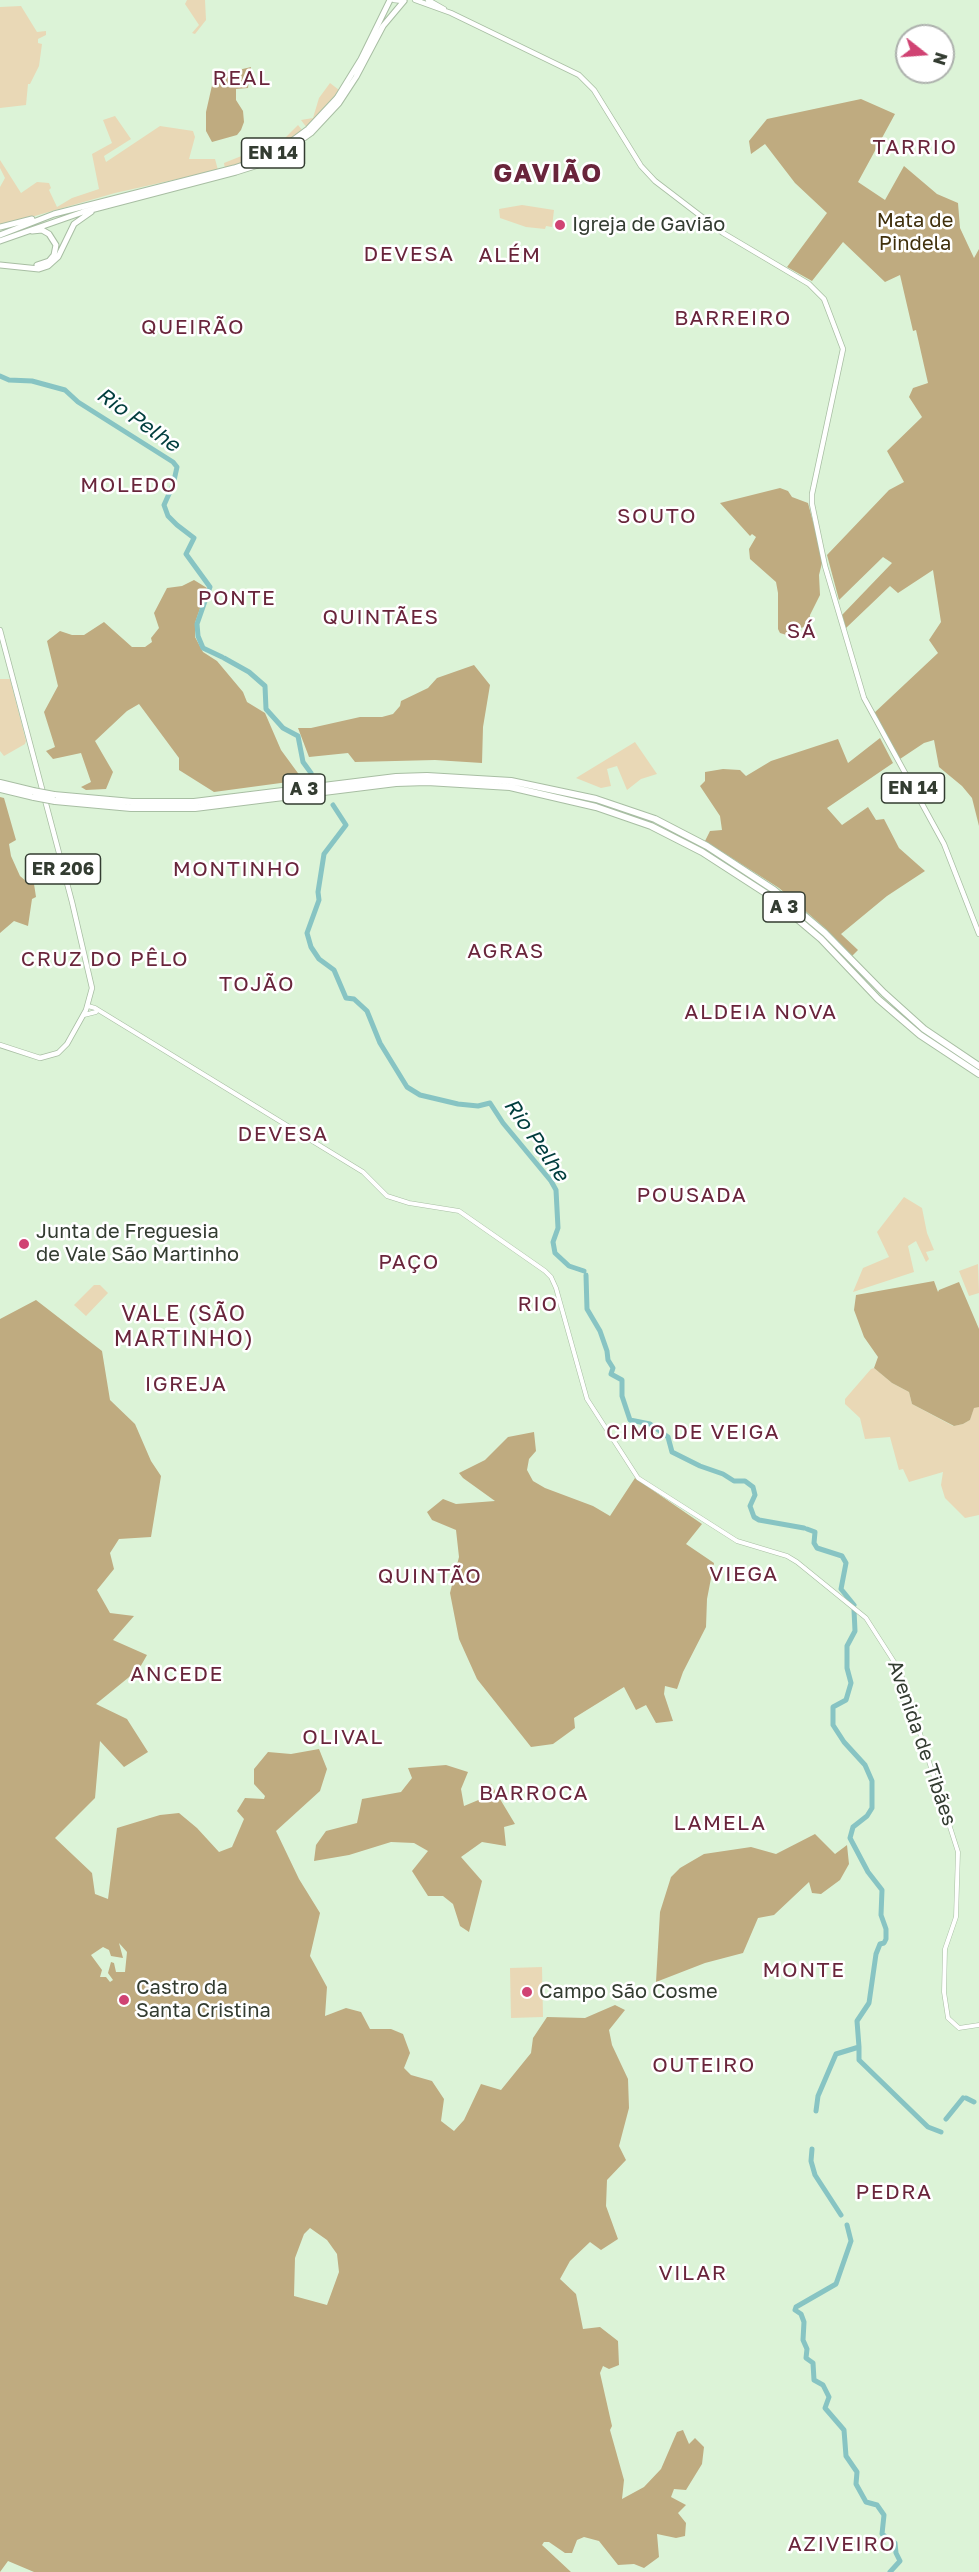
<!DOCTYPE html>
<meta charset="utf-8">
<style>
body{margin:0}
#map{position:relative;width:979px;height:2572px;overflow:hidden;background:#dcf3d7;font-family:"Golos Text",sans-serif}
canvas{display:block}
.north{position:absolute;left:895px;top:24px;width:60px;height:60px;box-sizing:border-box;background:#fff;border:2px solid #adb1ad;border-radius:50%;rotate:107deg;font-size:16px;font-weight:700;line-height:24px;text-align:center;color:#333c31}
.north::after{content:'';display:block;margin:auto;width:21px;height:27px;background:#d04373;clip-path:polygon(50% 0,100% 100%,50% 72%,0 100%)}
</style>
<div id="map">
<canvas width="979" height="2572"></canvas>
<div class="north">N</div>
</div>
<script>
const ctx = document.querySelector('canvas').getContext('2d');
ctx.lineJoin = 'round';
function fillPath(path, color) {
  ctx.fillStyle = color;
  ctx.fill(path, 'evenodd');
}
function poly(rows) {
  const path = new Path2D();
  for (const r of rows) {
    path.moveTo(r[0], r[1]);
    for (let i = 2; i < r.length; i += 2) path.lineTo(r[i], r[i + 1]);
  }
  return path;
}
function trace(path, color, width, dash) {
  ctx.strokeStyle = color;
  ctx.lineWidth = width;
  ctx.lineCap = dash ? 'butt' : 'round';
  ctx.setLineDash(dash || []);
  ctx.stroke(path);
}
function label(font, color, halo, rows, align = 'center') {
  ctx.font = font + ' "Golos Text",sans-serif';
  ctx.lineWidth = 5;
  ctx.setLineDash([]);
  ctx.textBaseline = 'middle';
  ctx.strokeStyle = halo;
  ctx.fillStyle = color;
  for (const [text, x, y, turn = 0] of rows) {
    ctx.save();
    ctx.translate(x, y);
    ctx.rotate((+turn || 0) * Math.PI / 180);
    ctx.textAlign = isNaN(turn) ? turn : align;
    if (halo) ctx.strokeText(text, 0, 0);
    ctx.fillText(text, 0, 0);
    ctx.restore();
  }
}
fillPath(poly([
 [187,0,205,0,206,20,195,34,192,33,199,25,185,4],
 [21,6,37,32,46,31,46,35,38,39,38,43,42,44,39,66,30,84,28,84,26,105,0,108,0,7],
 [330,83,339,90,333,101,307,128,301,120,313,118,319,98],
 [115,116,131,139,104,156,106,162,160,126,193,131,195,137,189,159,215,159,218,170,115,193,0,226,0,187,5,178,0,168,0,160,21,193,37,182,49,183,51,188,49,190,57,207,72,198,99,189,92,154,112,143,103,120],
 [298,125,303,131,293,139,264,155,225,169,224,163,284,139],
 [522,205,554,210,552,227,546,226,545,229,526,227,500,218,499,209],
 [0,679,10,679,26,741,25,744,4,756,0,751],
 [635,742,657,774,641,779,627,790,617,766,607,769,611,786,601,788,576,778],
 [904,1197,922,1208,927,1233,934,1250,926,1252,929,1259,926,1262,916,1241,908,1246,914,1272,853,1292,863,1268,889,1257,877,1232],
 [978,1264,979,1293,969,1296,959,1271],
 [94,1285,100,1285,108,1293,86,1316,74,1305],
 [874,1368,892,1383,909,1392,912,1404,953,1426,963,1424,970,1420,974,1407,979,1407,979,1515,965,1518,945,1498,941,1485,943,1472,909,1482,903,1469,899,1470,890,1437,865,1439,860,1418,845,1404,845,1399,871,1369],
 [542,1967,543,2017,511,2018,510,1968]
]), '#e9d8b6');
fillPath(poly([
 [251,67,248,88,236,89,236,100,243,111,244,122,241,130,237,135,212,142,206,131,206,112,213,81,217,76,226,73],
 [861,99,895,114,858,182,885,200,904,166,937,194,958,203,960,228,974,258,979,249,979,826,972,798,962,786,939,767,934,740,924,743,900,759,896,756,873,714,938,653,929,640,941,622,933,570,898,593,890,586,846,628,842,615,892,563,883,557,839,600,827,555,889,490,904,482,887,451,922,417,909,397,913,388,928,383,916,330,913,331,900,275,885,282,843,242,812,281,787,267,827,213,795,183,765,144,751,154,749,141,767,119],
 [780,488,788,491,792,497,808,503,823,559,819,575,820,595,810,615,809,626,800,628,790,636,780,633,778,629,778,593,776,582,750,559,749,549,756,537,752,534,750,536,720,503],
 [194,580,207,588,195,623,195,637,203,652,217,661,243,692,247,702,265,713,281,750,303,780,214,792,179,770,179,758,139,704,127,711,95,741,113,772,106,789,86,790,81,787,91,782,81,753,53,759,46,751,55,747,44,712,58,686,47,641,60,631,72,635,84,635,104,622,132,647,145,647,152,642,151,638,159,628,154,613,167,588,182,586],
 [474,665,490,685,483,727,482,763,435,760,355,762,348,753,309,757,298,728,311,728,360,717,382,717,393,714,400,706,401,701,428,688,437,678],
 [880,738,893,763,827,808,842,825,868,807,876,820,884,819,899,848,925,871,887,896,841,934,858,950,852,956,826,929,779,888,705,841,710,831,722,830,720,816,700,786,705,781,705,772,723,769,740,770,746,776,771,761,838,739,848,763],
 [0,797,4,798,16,840,9,844,11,856,20,876,27,882,34,884,36,897,32,899,28,926,14,921,0,933],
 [934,1281,938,1292,939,1290,959,1282,979,1329,979,1407,974,1408,970,1420,963,1424,954,1426,912,1404,909,1392,892,1383,874,1368,878,1357,864,1337,854,1310,856,1295],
 [36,1300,102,1351,110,1400,135,1424,151,1461,161,1476,151,1537,119,1539,110,1553,114,1569,97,1590,110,1613,134,1616,113,1640,147,1655,139,1669,96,1704,127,1719,148,1752,124,1767,100,1741,95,1798,55,1838,92,1873,95,1894,108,1899,117,1828,160,1815,179,1813,197,1828,219,1852,232,1847,244,1819,237,1811,245,1798,264,1799,265,1796,254,1784,254,1769,268,1752,291,1754,319,1749,327,1769,320,1791,276,1831,299,1879,320,1913,310,1956,327,1987,325,2016,346,2008,361,2012,370,2029,391,2029,403,2034,410,2053,404,2068,411,2075,432,2081,444,2099,441,2121,454,2131,464,2120,481,2084,501,2090,531,2053,533,2038,547,2017,585,2018,615,2005,625,2010,609,2030,612,2045,628,2079,629,2108,619,2146,626,2160,607,2180,606,2206,618,2239,601,2250,590,2242,570,2261,560,2279,576,2294,583,2329,600,2327,618,2341,619,2365,609,2369,603,2366,600,2373,612,2426,610,2430,624,2480,622,2499,644,2487,661,2469,677,2432,683,2430,689,2444,695,2438,704,2447,702,2464,686,2490,674,2489,671,2497,686,2505,678,2513,686,2523,685,2536,676,2538,657,2534,659,2557,644,2568,634,2564,618,2565,599,2541,584,2537,577,2540,572,2553,565,2553,549,2542,544,2542,542,2545,571,2572,34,2572,8,2561,0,2572,0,1319],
 [119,1943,127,1952,125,1972,116,1972,114,1963,111,1962,108,1973,113,1980,110,1982,106,1977,100,1977,102,1970,91,1955,103,1947,109,1950,111,1956,123,1958],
 [310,2228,327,2240,337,2254,339,2272,327,2305,294,2296,295,2258,304,2234],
 [534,1432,536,1451,529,1459,527,1470,533,1481,545,1488,593,1506,610,1516,635,1478,702,1524,686,1544,714,1563,707,1599,706,1627,683,1672,677,1689,665,1686,664,1694,673,1721,656,1723,646,1705,636,1710,624,1687,574,1718,575,1728,553,1744,531,1747,477,1679,459,1639,450,1593,459,1557,456,1530,432,1520,427,1512,443,1499,456,1504,495,1501,463,1478,459,1473,485,1460,508,1437],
 [446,1765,468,1772,461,1789,464,1806,488,1796,491,1784,515,1824,504,1827,506,1846,482,1842,461,1857,482,1881,469,1932,460,1926,453,1904,443,1896,428,1896,412,1871,428,1851,414,1843,391,1842,349,1855,314,1861,316,1845,326,1831,357,1823,362,1799,401,1792,412,1778,408,1768],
 [815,1834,835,1854,847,1845,849,1864,840,1880,821,1894,812,1893,809,1882,774,1915,758,1918,743,1953,705,1963,656,1982,660,1912,671,1877,680,1868,704,1854,751,1847,776,1854]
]), '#bfab80');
trace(poly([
 [0,376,9,380,32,381,65,390,78,402,173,462,177,467,173,485,164,505,168,516,177,525,194,538,186,554,210,587,197,624,198,636,203,648,222,657],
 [224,658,249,672,265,686,266,709,283,728,298,736,303,762,311,773],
 [333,805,346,825,324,854,318,892,319,900,307,933,311,947,319,959,334,970,346,998,354,999,367,1011,380,1043,407,1087,420,1095,458,1104,478,1106,490,1103,503,1123,551,1181,556,1190,558,1228,553,1242,555,1253,569,1266,584,1271],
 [586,1275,587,1309,600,1331,607,1351,608,1360,613,1368,611,1374,622,1380,622,1396,630,1420,650,1424,668,1437,672,1452,700,1466,723,1474,734,1481,745,1481,753,1487,755,1495,750,1506,754,1517,759,1520,804,1528],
 [807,1529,815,1532,814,1543,817,1548,842,1556,846,1563,841,1589,854,1605],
 [859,2047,859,2060,928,2127,941,2132],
 [966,2098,974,2102],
 [816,2111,818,2096,836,2054,859,2047,857,2021,869,2003,876,1954,880,1944,884,1943,886,1939,886,1929,881,1915,882,1890,868,1872,850,1838,853,1827,867,1816,872,1808,872,1781,865,1765,844,1742,833,1725,833,1707,846,1700,851,1683,847,1668,847,1646,855,1631,854,1610],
 [946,2119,963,2098],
 [812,2149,811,2161,815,2175,841,2215],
 [847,2225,851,2241,836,2284,796,2307,795,2310,801,2314,804,2322,803,2340,807,2349,806,2358,813,2363,814,2380,823,2385,829,2397,825,2408,844,2430,846,2456,857,2472,856,2484,866,2502,877,2505,884,2515,882,2534,895,2543,896,2553,900,2561,890,2572]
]), '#87c4c3', 5);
const secondary = poly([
 [88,1006,95,1008,363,1172,387,1196,409,1203,459,1211,545,1271,551,1277,556,1288,587,1399,638,1478,737,1541,787,1556,797,1562,866,1618,900,1671,958,1852,956,1917,945,1949,944,1992,948,2018,959,2028,979,2025],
 [84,1015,96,1012]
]);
const primary = poly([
 [394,0,403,1],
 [415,0,451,13,579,75,594,90,641,166,655,181,723,233,809,284,824,299,843,349,812,494,812,504,825,566,864,698,944,844,979,934],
 [428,0,444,9],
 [0,630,72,902,92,988,86,1010,67,1044,58,1053,40,1058,0,1045]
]);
const trunk = poly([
 [0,227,32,219],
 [32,231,42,230,49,234,56,245,54,255,49,261,37,265],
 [0,235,54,214,234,168,258,160,285,146,308,129,337,98,361,59,390,0],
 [0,241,83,212,236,172,258,165,290,148,311,133,339,103,356,77,383,26,404,1],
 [0,265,39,269,48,266,58,257,74,224,91,212]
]);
const motorway = poly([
 [0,783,33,791],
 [0,789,34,797],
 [54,795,132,802,194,802,396,777,427,776,511,781,596,799,655,819,707,846,774,890,825,933,884,993,924,1029,979,1066],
 [55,801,131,808,195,808,396,783,427,782,510,787,596,807,651,826,702,852,770,896,821,939,878,999,920,1035,979,1074]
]);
trace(secondary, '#a8bea3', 5);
trace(primary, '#a8bea3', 6);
trace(trunk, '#a8bea3', 7);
trace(motorway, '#a8bea3', 8);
trace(secondary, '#fff', 4);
trace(primary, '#fff', 4.5);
trace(trunk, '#fff', 5);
trace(motorway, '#fff', 6);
const motorwayBridge = poly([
 [33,791,54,795],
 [34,797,55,801]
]);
trace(motorwayBridge, '#a8bea3', 8, []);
trace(motorwayBridge, '#fff', 6);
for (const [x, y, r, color] of [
 [560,225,6,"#d04373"],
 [24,1244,6,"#d04373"],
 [527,1992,6,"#d04373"],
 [124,2000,6,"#d04373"]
]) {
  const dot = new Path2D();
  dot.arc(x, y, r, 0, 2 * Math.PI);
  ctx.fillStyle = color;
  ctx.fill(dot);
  trace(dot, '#fff', 2);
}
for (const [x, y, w] of [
 [273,153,63],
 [913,788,63],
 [304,789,42],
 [63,869,75],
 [784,907,42]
]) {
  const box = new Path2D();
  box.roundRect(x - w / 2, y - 15, w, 30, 4.5);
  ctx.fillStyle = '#fff';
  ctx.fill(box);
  trace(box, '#333c31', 1.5);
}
label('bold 18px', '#333c31', null, [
 ["EN 14",273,153],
 ["EN 14",913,788],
 ["A 3",304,789],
 ["ER 206",63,869],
 ["A 3",784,907]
]);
label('20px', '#40300c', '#fff', [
 ["Mata de",915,221],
 ["Pindela",915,244]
]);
label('20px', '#333c31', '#fff', [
 ["Igreja de Gavião",572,225],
 ["Junta de Freguesia",36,1232],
 ["de Vale São Martinho",36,1255],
 ["Castro da",136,1988],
 ["Santa Cristina",136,2011],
 ["Campo São Cosme",539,1992]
], 'left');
label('20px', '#333c31', '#fff', [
 ["Avenida de Tibães",922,1743,71]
]);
ctx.letterSpacing = '1.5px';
label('21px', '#69253b', '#fff', [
 ["REAL",242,78],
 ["TARRIO",915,147],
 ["DEVESA",409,254],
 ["ALÉM",510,255],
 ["BARREIRO",733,318],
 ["QUEIRÃO",193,327],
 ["MOLEDO",129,485],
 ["SOUTO",657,516],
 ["PONTE",237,598],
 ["QUINTÃES",381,617],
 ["SÁ",802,631],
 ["MONTINHO",237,869],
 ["AGRAS",506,951],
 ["CRUZ DO PÊLO",105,959],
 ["TOJÃO",257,984],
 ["ALDEIA NOVA",761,1012],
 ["DEVESA",283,1134],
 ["POUSADA",692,1195],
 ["PAÇO",409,1262],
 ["RIO",538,1304],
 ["IGREJA",186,1384],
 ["CIMO DE VEIGA",693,1432],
 ["VIEGA",744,1574],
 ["QUINTÃO",430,1576],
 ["ANCEDE",177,1674],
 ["OLIVAL",343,1737],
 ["BARROCA",534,1793],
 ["LAMELA",720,1823],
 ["MONTE",804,1970],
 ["OUTEIRO",704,2065],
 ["PEDRA",894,2192],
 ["VILAR",693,2273],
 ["AZIVEIRO",842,2544]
]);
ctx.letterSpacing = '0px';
label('italic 21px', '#003d3d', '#fff', [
 ["Rio Pelhe",138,420,35],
 ["Rio Pelhe",536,1140,55]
]);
ctx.letterSpacing = '1.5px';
label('22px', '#69253b', '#fff', [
 ["VALE (SÃO",184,1314],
 ["MARTINHO)",184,1339]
]);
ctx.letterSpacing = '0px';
ctx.letterSpacing = '1.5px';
label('bold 26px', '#69253b', '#fff', [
 ["GAVIÃO",548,174]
]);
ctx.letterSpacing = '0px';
</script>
